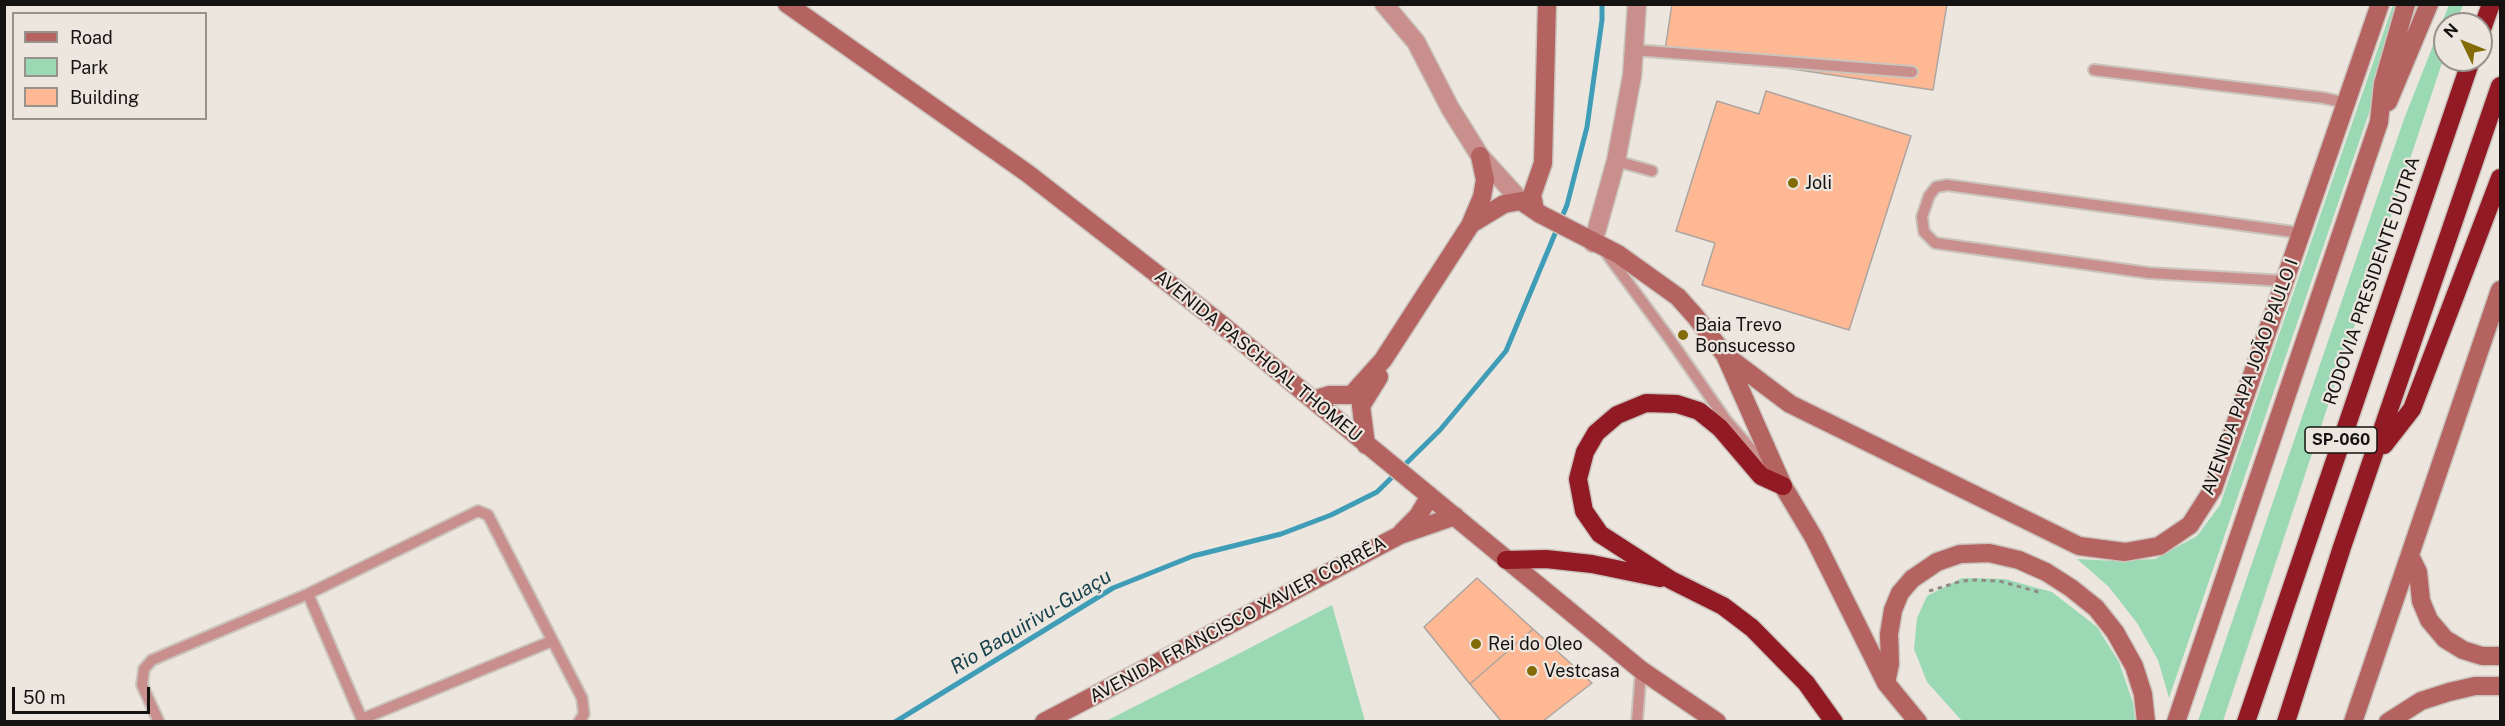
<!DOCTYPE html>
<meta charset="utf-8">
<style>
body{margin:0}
#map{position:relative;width:2505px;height:726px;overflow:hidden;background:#ece6de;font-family:"Public Sans",sans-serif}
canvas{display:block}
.frame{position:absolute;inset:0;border:6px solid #151311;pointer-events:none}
.legend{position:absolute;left:12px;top:12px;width:195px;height:108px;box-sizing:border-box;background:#ece6de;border:2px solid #96928c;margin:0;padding:8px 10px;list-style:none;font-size:18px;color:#151311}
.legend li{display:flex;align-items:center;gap:12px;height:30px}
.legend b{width:30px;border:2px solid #96928c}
.north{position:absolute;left:2433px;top:12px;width:60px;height:60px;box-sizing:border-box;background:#ece6de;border:2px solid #96928c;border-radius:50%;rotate:313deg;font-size:16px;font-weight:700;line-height:24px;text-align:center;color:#151311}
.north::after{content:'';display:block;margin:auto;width:21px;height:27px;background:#836b06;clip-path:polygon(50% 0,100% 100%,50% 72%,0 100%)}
.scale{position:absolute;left:12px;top:687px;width:138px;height:27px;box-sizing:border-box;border:3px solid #151311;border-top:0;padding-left:8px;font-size:18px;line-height:21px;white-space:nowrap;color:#151311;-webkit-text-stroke:4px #ece6de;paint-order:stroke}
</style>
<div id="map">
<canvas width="2505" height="726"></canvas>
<div class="frame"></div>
<ul class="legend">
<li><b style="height:8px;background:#b46360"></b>Road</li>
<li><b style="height:16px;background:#9bd9b4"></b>Park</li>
<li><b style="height:16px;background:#feb994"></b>Building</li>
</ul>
<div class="north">N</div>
<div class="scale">50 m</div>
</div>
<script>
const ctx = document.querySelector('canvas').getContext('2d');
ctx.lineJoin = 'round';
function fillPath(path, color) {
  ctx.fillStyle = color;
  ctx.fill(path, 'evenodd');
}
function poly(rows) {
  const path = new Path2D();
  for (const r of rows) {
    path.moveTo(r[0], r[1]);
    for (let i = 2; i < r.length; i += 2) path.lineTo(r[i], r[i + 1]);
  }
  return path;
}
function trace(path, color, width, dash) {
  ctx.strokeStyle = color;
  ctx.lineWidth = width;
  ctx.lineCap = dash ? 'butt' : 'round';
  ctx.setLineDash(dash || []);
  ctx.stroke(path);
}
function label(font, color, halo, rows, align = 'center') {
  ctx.font = font + ' "Public Sans",sans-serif';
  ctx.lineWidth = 4.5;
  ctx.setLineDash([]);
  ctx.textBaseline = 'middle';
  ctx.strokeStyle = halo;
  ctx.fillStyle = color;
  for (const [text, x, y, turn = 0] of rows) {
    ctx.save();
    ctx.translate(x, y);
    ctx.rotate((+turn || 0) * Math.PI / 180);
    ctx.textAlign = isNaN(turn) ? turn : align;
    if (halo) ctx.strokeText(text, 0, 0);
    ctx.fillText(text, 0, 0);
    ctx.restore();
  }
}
fillPath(poly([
 [2393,5,2398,5,2396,34,2169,698,2158,660,2137,623,2109,587,2077,559,2115,561,2155,559,2197,536,2220,505],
 [2449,5,2463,5,2455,24,2445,24,2445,54,2223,721,2198,721,2404,119],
 [1962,578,2005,579,2052,592,2097,627,2119,662,2133,703,2135,721,1962,721,1927,682,1914,649,1917,618,1927,596],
 [1332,605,1365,721,1106,721,1242,652]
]), '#9bd9b4');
trace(poly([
 [895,722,1113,588,1193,556,1281,534,1331,515,1377,492,1440,430,1506,351,1567,205,1587,127,1602,20,1602,4]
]), '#409db7', 5);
const building = poly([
 [1672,4,1947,4,1933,90,1665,50,1672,4],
 [1766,91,1911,136,1849,330,1702,285,1715,243,1676,231,1717,101,1759,114,1766,91],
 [1477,578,1533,629,1470,684,1424,627,1477,578],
 [1533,629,1592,683,1542,722,1502,722,1470,684,1533,629]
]);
fillPath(building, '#feb994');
trace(building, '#ada4a0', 1.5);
const lane = poly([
 [1634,50,1912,72],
 [2094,70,2324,98,2346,103],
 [1616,161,1652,171],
 [1604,250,1669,338,1726,420,1771,472],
 [2285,281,2149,273,1935,243,1924,232,1922,217,1929,196,1936,187,1947,185,2301,233],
 [308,594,363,722],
 [362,719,552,641],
 [159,722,142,685,144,669,152,660,308,594,478,511,488,515,582,698,584,714,579,722],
 [1637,722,1641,670]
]);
const street = poly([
 [1384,4,1416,42,1450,108,1480,156,1521,201],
 [1593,243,1616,161,1632,76,1637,4]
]);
const secondary = poly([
 [787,4,1027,173,1216,320,1641,670,1717,722],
 [2388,102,2429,4],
 [1535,210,1532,195,1543,163,1547,4],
 [1471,223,1482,197,1485,180,1480,156],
 [1725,355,1790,404,2079,546,2125,552,2159,546,2190,525,2213,489,2380,4],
 [1313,400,1329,395,1351,395,1356,390,1383,360,1471,224,1504,204,1521,201,1540,214,1618,254,1678,297,1695,316,1725,355,1783,486,1814,538,1886,683,1918,722],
 [1366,445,1361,406,1379,377],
 [1402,532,1418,516,1430,496],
 [2410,556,2418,572,2421,601,2429,620,2445,639,2463,650,2482,656,2500,656],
 [1886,683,1890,664,1889,634,1893,610,1900,593,1912,579,1937,562,1960,554,1989,553,2019,560,2046,572,2071,588,2096,608,2115,632,2134,666,2143,694,2146,722],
 [1044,722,1400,535,1455,516],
 [2176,722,2379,122,2383,84,2406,4],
 [2353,722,2500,290],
 [2388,722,2421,701,2449,692,2475,686,2500,686]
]);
const highway = poly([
 [2481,32,2491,4],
 [2384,445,2412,409,2500,178],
 [1783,486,1761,476,1720,428,1699,411,1677,404,1646,403,1617,415,1596,433,1585,452,1578,479,1584,511,1600,534,1671,580,1723,606,1752,628,1806,683,1834,722],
 [1506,560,1546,559,1592,564,1660,578],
 [2246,722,2471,60],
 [2286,722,2342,547,2500,86]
]);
trace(lane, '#cac4bd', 14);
trace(street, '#cac4bd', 21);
trace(secondary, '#cac4bd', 21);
trace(highway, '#cac4bd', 21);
trace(poly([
 [1929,591,1962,581,1976,580,1999,581,2042,593]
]), '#8f8a85', 3, [4.5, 4.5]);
trace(lane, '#c88f8c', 10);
trace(street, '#c88f8c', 18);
trace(secondary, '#b46360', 18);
trace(highway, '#921a24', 18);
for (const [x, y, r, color] of [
 [1793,183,6,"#836b06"],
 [1683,335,6,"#836b06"],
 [1476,644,6,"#836b06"],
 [1532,671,6,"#836b06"]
]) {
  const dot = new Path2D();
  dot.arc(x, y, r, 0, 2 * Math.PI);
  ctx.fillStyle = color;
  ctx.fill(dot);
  trace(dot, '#ece6de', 2);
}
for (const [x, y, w] of [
 [2341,440,72]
]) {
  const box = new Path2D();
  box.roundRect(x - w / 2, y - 13, w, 26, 4.5);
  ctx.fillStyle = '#ece6de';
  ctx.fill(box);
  trace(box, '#151311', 1.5);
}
label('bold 16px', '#151311', null, [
 ["SP-060",2341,440]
]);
label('18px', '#151311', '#ece6de', [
 ["Joli",1805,183],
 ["Baia Trevo",1695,325],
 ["Bonsucesso",1695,346],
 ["Rei do Oleo",1488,644],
 ["Vestcasa",1544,671]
], 'left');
label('18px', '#151311', '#ece6de', [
 ["RODOVIA PRESIDENTE DUTRA",2372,281,-71],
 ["AVENIDA PASCHOAL THOMEU",1258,356,39],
 ["AVENIDA PAPA JOÃO PAULO I",2250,377,-70],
 ["AVENIDA FRANCISCO XAVIER CORRÊA",1238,620,-28]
]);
label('italic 20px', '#17414d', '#ece6de', [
 ["Rio Baquirivu-Guaçu",1031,622,-31]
]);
</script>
